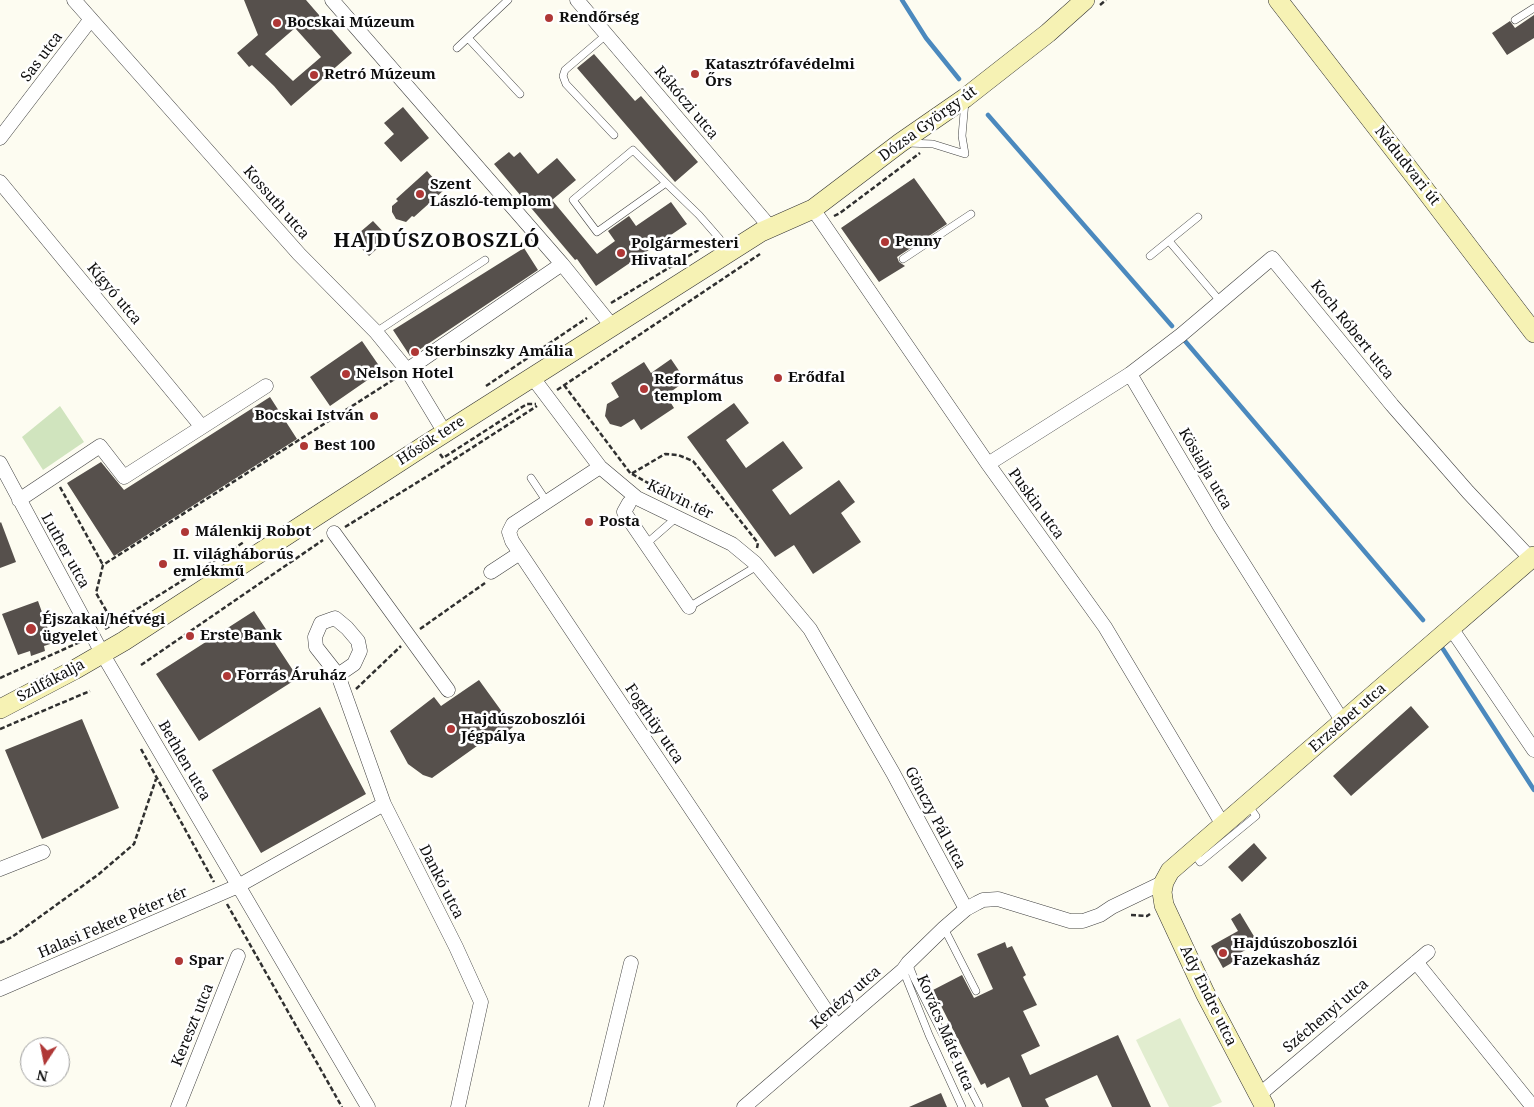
<!DOCTYPE html>
<meta charset="utf-8">
<style>
body{margin:0}
#map{position:relative;width:1534px;height:1107px;overflow:hidden;background:#fdfcf1;font-family:"Noto Serif",serif}
canvas{display:block}
.north{position:absolute;left:20px;top:1037px;width:50px;height:50px;box-sizing:border-box;background:#fff;border:1px solid #9f9f9f;border-radius:50%;rotate:191deg;font-size:14px;font-weight:700;line-height:20px;text-align:center;color:#0e0e0e}
.north::after{content:'';display:block;margin:auto;width:18px;height:22px;background:#af3736;clip-path:polygon(50% 0,100% 100%,50% 72%,0 100%)}
</style>
<div id="map">
<canvas width="1534" height="1107"></canvas>
<div class="north">N</div>
</div>
<script>
const ctx = document.querySelector('canvas').getContext('2d');
ctx.lineJoin = 'round';
function fillPath(path, color) {
  ctx.fillStyle = color;
  ctx.fill(path, 'evenodd');
}
function poly(rows) {
  const path = new Path2D();
  for (const r of rows) {
    path.moveTo(r[0], r[1]);
    for (let i = 2; i < r.length; i += 2) path.lineTo(r[i], r[i + 1]);
  }
  return path;
}
function trace(path, color, width, dash) {
  ctx.strokeStyle = color;
  ctx.lineWidth = width;
  ctx.lineCap = dash ? 'butt' : 'round';
  ctx.setLineDash(dash || []);
  ctx.stroke(path);
}
function label(font, color, halo, rows, align = 'center') {
  ctx.font = font + ' "Noto Serif",serif';
  ctx.lineWidth = 5;
  ctx.setLineDash([]);
  ctx.textBaseline = 'middle';
  ctx.strokeStyle = halo;
  ctx.fillStyle = color;
  for (const [text, x, y, turn = 0] of rows) {
    ctx.save();
    ctx.translate(x, y);
    ctx.rotate((+turn || 0) * Math.PI / 180);
    ctx.textAlign = isNaN(turn) ? turn : align;
    if (halo) ctx.strokeText(text, 0, 0);
    ctx.fillText(text, 0, 0);
    ctx.restore();
  }
}
fillPath(poly([
 [60,406,84,442,43,470,22,437]
]), '#d0e4be');
fillPath(poly([
 [1180,1018,1222,1102,1211,1107,1169,1107,1136,1040]
]), '#e1edcf');
trace(poly([
 [902,0,926,38,959,79],
 [988,115,1172,326],
 [1185,341,1423,620],
 [1443,649,1534,790]
]), '#4b89be', 4.5);
fillPath(poly([
 [244,0,306,0,352,53,291,106,274,86,252,65,249,67,237,53,258,35],
 [295,28,321,57,293,81,265,54],
 [1534,15,1534,38,1507,55,1492,33,1510,21,1515,28],
 [594,54,635,101,641,96,698,162,675,182,577,68],
 [403,107,429,138,401,162,384,143,394,134,384,123],
 [509,152,514,157,520,152,538,174,557,158,576,180,552,200,597,254,615,241,608,231,612,228,629,216,636,226,671,202,687,224,596,286,577,259,575,260,494,164],
 [427,171,444,190,414,217,412,216,406,222,396,219,392,212,392,206,398,201,396,199],
 [914,178,947,224,897,257,899,262,905,266,879,282,841,228],
 [373,221,389,238,369,256,352,239],
 [524,248,538,270,410,356,393,330],
 [362,341,382,370,330,406,310,377],
 [671,359,686,381,666,395,674,408,641,430,634,419,621,427,610,424,605,416,607,404,619,397,611,383,644,362,651,373],
 [270,397,297,439,114,556,67,483,101,462,124,490],
 [734,403,749,423,726,440,746,468,783,441,803,468,772,490,790,515,839,480,855,502,841,513,861,542,813,574,794,545,775,557,687,437],
 [1,522,16,562,0,568,0,523],
 [38,601,53,643,44,646,45,651,31,656,30,651,18,655,2,614],
 [254,611,298,678,199,741,156,674],
 [479,680,513,727,488,746,484,741,432,778,423,775,408,764,390,731,434,697,441,706],
 [1411,706,1429,727,1351,796,1333,776],
 [320,707,366,794,261,853,212,770],
 [82,719,119,808,42,839,5,750],
 [1254,843,1267,858,1242,882,1228,867],
 [1240,913,1258,943,1233,957,1235,961,1223,968,1211,946,1238,931,1231,919],
 [1005,942,1007,948,1012,946,1026,975,1023,977,1037,1005,1023,1011,1040,1046,1021,1055,1030,1075,1118,1035,1151,1107,1112,1107,1097,1075,1045,1099,1049,1107,1022,1107,1009,1077,987,1088,985,1083,981,1085,933,990,962,975,974,998,993,989,977,954],
 [941,1093,947,1107,909,1107]
]), '#56504c');
const lane = poly([
 [1515,20,1534,8],
 [606,35,565,70,563,76,566,84,614,135],
 [468,38,520,94],
 [457,48,508,0],
 [908,143,933,144,965,154,962,136,965,101],
 [666,183,597,232,573,200,633,150,666,183,699,215,719,238,727,252],
 [1169,241,1220,301],
 [1150,256,1198,217],
 [903,259,971,214],
 [376,332,485,260],
 [531,478,547,502],
 [646,544,677,517],
 [689,607,757,566],
 [1193,851,1200,862,1256,816,1248,805],
 [944,928,976,991],
 [908,963,914,978,979,1106],
 [903,970,929,1035,962,1107]
]);
const street = poly([
 [74,0,299,254,376,332,407,370,445,433],
 [332,0,562,264,612,326],
 [577,0,770,227],
 [0,138,91,19],
 [0,182,202,427],
 [813,209,988,464,1105,627,1223,825],
 [407,370,562,264],
 [1130,374,1219,525,1343,722],
 [533,378,600,467,637,498,732,544,755,563,810,629,893,773,966,909],
 [0,463,102,653,368,1107],
 [988,464,1130,374,1181,335,1272,258,1392,405,1468,492,1531,559],
 [600,467,513,524,509,532,512,541,837,1027],
 [19,500,100,446,124,477,266,386],
 [629,503,624,512,689,607],
 [334,533,448,690],
 [491,572,520,553],
 [1451,628,1534,750],
 [338,675,316,647,315,637,321,623,335,618,347,628,358,641,360,651,354,664,338,675,384,804,456,947,481,1002,458,1107],
 [0,869,43,852],
 [1416,962,1533,1107],
 [0,989,238,886,384,804],
 [1259,1095,1428,952],
 [178,1107,238,956],
 [596,1107,631,963],
 [744,1107,903,970,908,963,944,928,966,909,977,903,983,900,998,899,1070,921,1083,921,1100,915,1112,907,1164,882]
]);
const secondary = poly([
 [1278,0,1419,182,1534,333],
 [0,709,74,670,124,641,424,446,761,232,813,209,900,143,965,98,1048,33,1085,0],
 [1265,1107,1205,993,1164,905,1162,892,1164,882,1170,871,1193,851,1534,556]
]);
trace(lane, '#414141', 8);
trace(street, '#414141', 15);
trace(secondary, '#303030', 20);
trace(poly([
 [1100,5,1106,0],
 [834,216,840,213,920,153],
 [611,303,705,246],
 [564,385,631,474,665,454,678,455,693,461,758,543,757,548],
 [486,386,587,318],
 [557,390,760,254],
 [440,454,443,458,519,409,527,404,536,404],
 [632,474,704,514],
 [60,487,103,565],
 [345,527,439,469,537,406],
 [114,624,96,593,103,565,396,378],
 [105,629,244,542],
 [420,629,485,583],
 [141,665,323,540],
 [0,678,80,642],
 [356,689,401,646],
 [0,729,90,691],
 [141,749,214,882],
 [227,904,342,1107],
 [1131,915,1147,916,1150,914],
 [0,943,12,937,99,874,134,844,156,779]
]), '#303030', 2.5, [5, 2.5]);
trace(lane, '#fff', 7);
trace(street, '#fff', 14);
trace(secondary, '#f6f2b4', 19);
for (const [x, y, r, color] of [
 [549,18,5,"#af3736"],
 [277,23,5,"#af3736"],
 [695,74,5,"#af3736"],
 [314,75,5,"#af3736"],
 [420,194,5,"#af3736"],
 [885,242,5,"#af3736"],
 [621,253,5,"#af3736"],
 [415,352,5,"#af3736"],
 [346,374,5,"#af3736"],
 [778,378,5,"#af3736"],
 [644,389,5,"#af3736"],
 [374,416,5,"#af3736"],
 [304,446,5,"#af3736"],
 [589,522,5,"#af3736"],
 [185,532,5,"#af3736"],
 [163,564,5,"#af3736"],
 [31,629,6,"#af3736"],
 [190,636,5,"#af3736"],
 [227,676,5,"#af3736"],
 [451,729,5,"#af3736"],
 [1223,953,5,"#af3736"],
 [179,961,5,"#af3736"]
]) {
  const dot = new Path2D();
  dot.arc(x, y, r, 0, 2 * Math.PI);
  ctx.fillStyle = color;
  ctx.fill(dot);
  trace(dot, '#fff', 2);
}
label('bold 15px', '#0e0e0e', '#fff', [
 ["Rendőrség",559,18],
 ["Bocskai Múzeum",287,23],
 ["Katasztrófavédelmi",705,65],
 ["Őrs",705,82],
 ["Retró Múzeum",324,75],
 ["Szent",430,185],
 ["László-templom",430,202],
 ["Penny",895,242],
 ["Polgármesteri",631,244],
 ["Hivatal",631,261],
 ["Sterbinszky Amália",425,352],
 ["Nelson Hotel",356,374],
 ["Erődfal",788,378],
 ["Református",654,380],
 ["templom",654,397],
 ["Bocskai István",364,416,"right"],
 ["Best 100",314,446],
 ["Posta",599,522],
 ["Málenkij Robot",195,532],
 ["II. világháborús",173,555],
 ["emlékmű",173,572],
 ["Éjszakai/hétvégi",42,620],
 ["ügyelet",42,637],
 ["Erste Bank",200,636],
 ["Forrás Áruház",237,676],
 ["Hajdúszoboszlói",461,720],
 ["Jégpálya",461,737],
 ["Hajdúszoboszlói",1233,944],
 ["Fazekasház",1233,961],
 ["Spar",189,961]
], 'left');
label('15px', '#0e0e0e', '#fff', [
 ["Sas utca",42,57,-53],
 ["Rákóczi utca",686,103,50],
 ["Dózsa György út",928,124,-36],
 ["Nádudvari út",1407,166,52],
 ["Kossuth utca",276,203,49],
 ["Kígyó utca",114,294,50],
 ["Koch Róbert utca",1352,330,51],
 ["Hősök tere",431,441,-33],
 ["Kösialja utca",1205,469,60],
 ["Kálvin tér",680,500,26],
 ["Puskin utca",1036,504,54],
 ["Luther utca",65,551,61],
 ["Szilfákalja",51,681,-28],
 ["Erzsébet utca",1348,718,-41],
 ["Fogthüy utca",654,724,56],
 ["Bethlen utca",184,761,60],
 ["Gönczy Pál utca",935,818,62],
 ["Dankó utca",441,882,63],
 ["Halasi Fekete Péter tér",113,923,-23],
 ["Ady Endre utca",1208,996,64],
 ["Kenézy utca",846,998,-41],
 ["Széchenyi utca",1326,1016,-40],
 ["Kereszt utca",193,1025,-68],
 ["Kovács Máté utca",945,1033,67]
]);
ctx.letterSpacing = '1px';
label('bold 20px', '#0e0e0e', '#fff', [
 ["HAJDÚSZOBOSZLÓ",437,241]
]);
ctx.letterSpacing = '0px';
</script>
